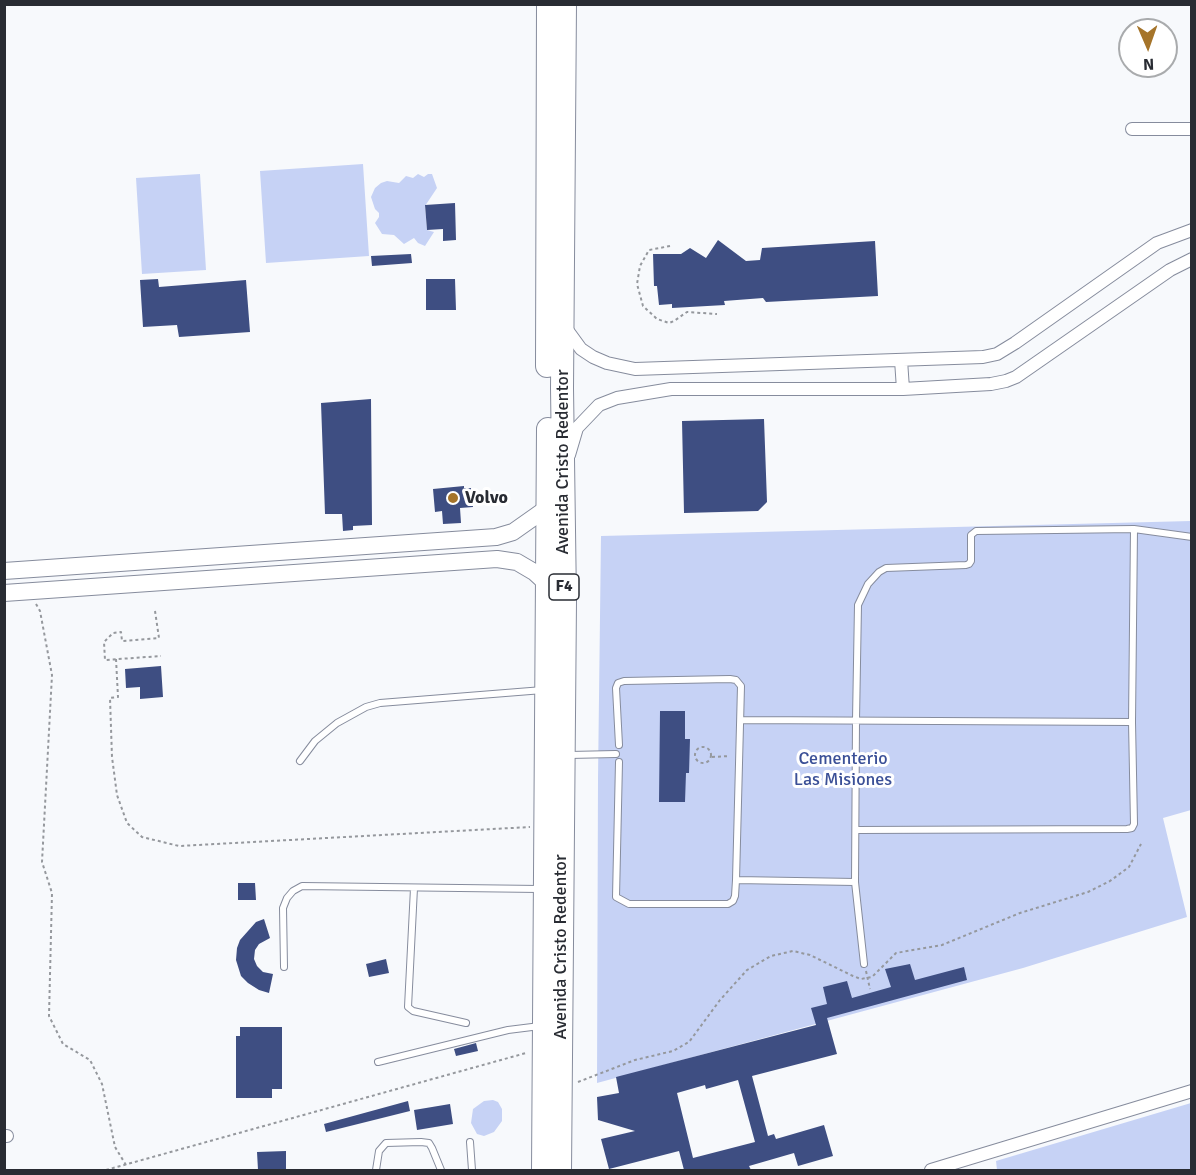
<!DOCTYPE html>
<style>
body{margin:0}
#map{position:relative;width:1196px;height:1175px;overflow:hidden;background:#f7f9fc;font-family:Signika,sans-serif}
canvas{display:block}
.frame{position:absolute;inset:0;border:6px solid #292c33;pointer-events:none}
.north{position:absolute;left:1118px;top:18px;width:60px;height:60px;box-sizing:border-box;background:#fff;border:2px solid #a9abad;border-radius:50%;rotate:178deg;font-size:16px;font-weight:700;line-height:24px;text-align:center;color:#292c33}
.north::after{content:'';display:block;margin:auto;width:21px;height:27px;background:#a5742a;clip-path:polygon(50% 0,100% 100%,50% 72%,0 100%)}
</style>
<div id="map">
<canvas width="1196" height="1175"></canvas>
<div class="frame"></div>
<div class="north">N</div>
</div>
<script>
const ctx = document.querySelector('canvas').getContext('2d');
ctx.lineJoin = 'round';
function fillPath(path, color) {
  ctx.fillStyle = color;
  ctx.fill(path, 'evenodd');
}
function poly(rows) {
  const path = new Path2D();
  for (const r of rows) {
    if (r.length === 3) {
      path.moveTo(r[0] + r[2], r[1]);
      path.arc(r[0], r[1], r[2], 0, 2 * Math.PI);
      continue;
    }
    path.moveTo(r[0], r[1]);
    for (let i = 2; i < r.length; i += 2) path.lineTo(r[i], r[i + 1]);
  }
  return path;
}
function trace(path, color, width, dash) {
  ctx.strokeStyle = color;
  ctx.lineWidth = width;
  ctx.lineCap = dash ? 'butt' : 'round';
  ctx.setLineDash(dash || []);
  ctx.stroke(path);
}
function label(font, color, halo, rows, align = 'center') {
  ctx.font = font + ' Signika,sans-serif';
  ctx.lineWidth = 6;
  ctx.setLineDash([]);
  ctx.textBaseline = 'middle';
  ctx.strokeStyle = halo;
  ctx.fillStyle = color;
  for (const [text, x, y, turn = 0] of rows) {
    ctx.save();
    ctx.translate(x, y);
    ctx.rotate((+turn || 0) * Math.PI / 180);
    ctx.textAlign = isNaN(turn) ? turn : align;
    if (halo) ctx.strokeText(text, 0, 0);
    ctx.fillText(text, 0, 0);
    ctx.restore();
  }
}
fillPath(poly([
 [363,164,369,256,266,263,260,171],
 [200,174,206,270,142,274,136,178],
 [418,174,424,177,428,174,432,174,437,188,425,206,427,230,434,232,425,246,418,243,414,238,404,244,394,235,382,234,375,223,379,217,379,213,375,209,371,197,375,188,381,183,387,181,399,183,406,176,413,178],
 [1191,521,1191,810,1163,818,1187,917,1023,968,597,1083,598,778,601,536],
 [493,1100,498,1102,502,1109,502,1121,494,1132,484,1136,477,1134,471,1123,473,1109,484,1101],
 [1191,1103,1191,1170,997,1170,996,1161]
]), '#c6d2f5');
fillPath(poly([
 [455,203,456,240,443,241,443,229,427,230,425,205],
 [718,240,746,261,760,260,762,248,875,241,878,296,766,302,763,298,724,301,725,305,672,308,672,304,659,305,657,286,654,286,653,254,681,254,690,248,706,258],
 [411,254,412,263,372,266,371,256],
 [158,279,159,287,246,280,250,332,179,337,177,325,143,327,140,280],
 [426,279,455,279,456,310,426,310],
 [371,399,372,525,353,526,353,530,343,531,342,514,325,514,321,403],
 [764,419,767,502,758,511,684,513,682,421],
 [464,486,464,488,471,488,473,507,460,508,461,523,443,524,442,511,435,512,433,489],
 [161,666,163,697,140,699,140,687,126,688,125,669],
 [660,711,685,711,685,739,690,739,689,773,686,773,685,802,659,802],
 [238,883,255,883,256,900,238,900],
 [264,919,270,938,259,944,255,950,254,959,257,966,263,972,273,974,269,993,259,990,248,983,241,976,236,960,237,948,240,940,256,922],
 [386,959,389,973,369,977,366,964],
 [910,964,915,980,964,967,967,980,827,1018,837,1054,752,1076,768,1136,774,1134,776,1139,824,1125,833,1156,798,1166,794,1153,749,1166,751,1170,684,1170,679,1151,609,1169,601,1139,635,1131,598,1120,597,1097,619,1093,616,1077,816,1025,811,1008,827,1004,823,987,847,981,852,998,891,987,885,969],
 [738,1080,755,1142,693,1158,677,1093,705,1085,706,1089],
 [240,1027,282,1027,282,1089,272,1089,272,1098,236,1098,236,1036,240,1036],
 [476,1043,478,1051,456,1056,454,1049],
 [408,1101,410,1111,326,1132,324,1124],
 [450,1104,453,1124,417,1130,414,1110],
 [286,1151,286,1170,258,1170,257,1152]
]), '#3e4e82');
const lane = poly([
 [741,720,1132,722],
 [569,755,616,754],
 [300,761,315,741,337,723,366,707,380,703,543,690],
 [619,762,616,897,629,904,728,904,733,901,735,896,736,880,741,686,736,680,730,679,624,681,618,683,616,688,619,745],
 [857,830,1127,829,1132,828,1134,824,1132,722,1134,529],
 [736,880,855,882],
 [414,888,408,1007,413,1011,466,1023],
 [864,964,855,882,856,720,858,605,868,584,879,572,886,568,966,565,969,564,971,561,971,535,976,531,1134,529,1192,537],
 [284,967,283,908,287,898,293,891,302,886,539,889],
 [378,1062,508,1030,540,1026],
 [470,1142,472,1170],
 [376,1170,379,1151,386,1143,421,1142,429,1143,432,1148,441,1170]
]);
const street = poly([
 [1132,129,1192,129],
 [565,327,581,349,593,357,607,363,635,369,983,357,997,354,1015,343,1157,243,1192,230],
 [901,360,903,389],
 [569,455,577,428,599,405,617,398,671,389,903,389,991,384,1006,381,1016,377,1170,270,1192,259],
 [4,1136,7,1136],
 [931,1170,1192,1091]
]);
const secondary = poly([
 [4,571,496,537,513,532,547,508],
 [4,593,497,559,517,562,534,572,548,585]
]);
const highway = poly([
 [547,366,548,4],
 [543,1170,548,429],
 [560,1170,565,601,562,388,565,4]
]);
trace(lane, '#868c9d', 8);
trace(street, '#868c9d', 14);
trace(secondary, '#868c9d', 18);
trace(highway, '#868c9d', 24);
trace(poly([
 [670,246,649,250,640,266,637,284,643,306,657,319,669,323,674,321,687,312,717,314],
 [36,604,40,611,52,675,42,862,52,893,49,1016,63,1044,90,1060,102,1084,115,1147,126,1165],
 [155,611,159,638,122,641,121,632,113,633,104,642,105,660,161,656],
 [116,659,118,697,110,698,112,757,117,795,127,823,142,837,179,846,530,827],
 [703,755,8],
 [712,757,730,756],
 [866,971,870,989],
 [578,1082,635,1060,673,1051,689,1042,720,1000,747,970,771,956,793,951,810,955,853,976,861,979,872,977,896,953,942,945,1020,913,1088,892,1110,881,1129,867,1141,844],
 [106,1170,526,1053]
]), '#95989d', 2, [3, 3]);
trace(lane, '#fff', 6);
trace(street, '#fff', 12);
trace(secondary, '#fff', 16);
trace(highway, '#fff', 22);
for (const [x, y, r, color] of [
 [453,498,6,"#a5742a"]
]) {
  const dot = new Path2D();
  dot.arc(x, y, r, 0, 2 * Math.PI);
  ctx.fillStyle = color;
  ctx.fill(dot);
  trace(dot, '#fff', 2);
}
for (const [x, y, w] of [
 [564,587,30]
]) {
  const box = new Path2D();
  box.roundRect(x - w / 2, y - 13, w, 26, 4.5);
  ctx.fillStyle = '#fff';
  ctx.fill(box);
  trace(box, '#292c33', 1.5);
}
label('bold 16px', '#292c33', null, [
 ["F4",564,587]
]);
label('18px', '#292c33', '#fff', [
 ["Avenida Cristo Redentor",563,462,-90],
 ["Avenida Cristo Redentor",561,947,-90]
]);
label('bold 18px', '#292c33', '#fff', [
 ["Volvo",465,498]
], 'left');
label('18px', '#3b5097', '#fff', [
 ["Cementerio",843,759],
 ["Las Misiones",843,780]
]);
</script>
